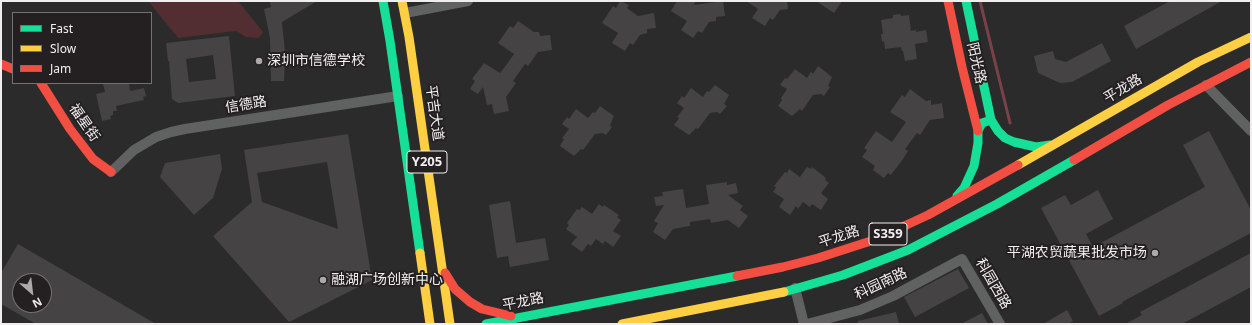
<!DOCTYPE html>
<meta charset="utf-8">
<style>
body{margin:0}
#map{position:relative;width:1252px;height:325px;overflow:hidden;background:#2c2b2b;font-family:"Noto Sans",sans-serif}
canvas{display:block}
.frame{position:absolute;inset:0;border:2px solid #f0eeee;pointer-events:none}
.legend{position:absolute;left:12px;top:12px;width:140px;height:72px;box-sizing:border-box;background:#242021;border:1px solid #767273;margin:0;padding:5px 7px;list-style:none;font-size:12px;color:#f0eeee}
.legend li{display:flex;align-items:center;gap:8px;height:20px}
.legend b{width:20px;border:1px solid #767273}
.north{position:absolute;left:12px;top:273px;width:40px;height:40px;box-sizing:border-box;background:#242021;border:1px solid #767273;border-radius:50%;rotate:152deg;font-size:11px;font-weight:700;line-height:16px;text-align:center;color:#f0eeee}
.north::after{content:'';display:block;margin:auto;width:14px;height:18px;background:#abaaaa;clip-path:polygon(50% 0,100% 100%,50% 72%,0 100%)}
</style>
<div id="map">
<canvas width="1252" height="325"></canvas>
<div class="frame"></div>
<ul class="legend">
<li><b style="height:5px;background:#16e098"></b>Fast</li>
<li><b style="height:5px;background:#ffcf43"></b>Slow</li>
<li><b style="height:5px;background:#f24e42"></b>Jam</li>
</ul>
<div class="north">N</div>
</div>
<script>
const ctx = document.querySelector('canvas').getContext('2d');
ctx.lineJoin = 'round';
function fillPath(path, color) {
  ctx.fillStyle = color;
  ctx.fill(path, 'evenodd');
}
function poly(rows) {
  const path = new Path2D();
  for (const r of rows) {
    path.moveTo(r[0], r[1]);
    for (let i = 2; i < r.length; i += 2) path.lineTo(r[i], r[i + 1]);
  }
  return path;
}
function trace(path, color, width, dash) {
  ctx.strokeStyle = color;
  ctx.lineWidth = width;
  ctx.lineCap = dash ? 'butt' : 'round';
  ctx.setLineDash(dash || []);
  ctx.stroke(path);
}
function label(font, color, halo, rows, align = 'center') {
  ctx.font = font + ' "Noto Sans","Noto Sans SC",sans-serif';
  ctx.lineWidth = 4;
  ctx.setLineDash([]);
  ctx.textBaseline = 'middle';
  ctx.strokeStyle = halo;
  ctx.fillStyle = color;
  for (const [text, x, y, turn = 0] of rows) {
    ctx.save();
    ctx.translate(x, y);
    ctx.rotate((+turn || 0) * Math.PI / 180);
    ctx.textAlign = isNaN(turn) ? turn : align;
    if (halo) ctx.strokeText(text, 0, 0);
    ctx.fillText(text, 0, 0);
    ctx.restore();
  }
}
fillPath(poly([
 [148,1,238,1,263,32,259,38,246,37,236,31,178,38]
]), '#522d31');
trace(poly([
 [980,1,1010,123]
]), '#7a4248', 3);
fillPath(poly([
 [270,1,317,1,282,22,285,52,284,81,271,81,270,38,264,9,271,7],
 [620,1,629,5,627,8,638,16,654,13,656,28,647,29,647,33,640,35,633,45,630,43,625,51,612,43,618,33,602,23,613,6,616,8],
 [677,1,696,1,694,5,723,1,725,16,716,17,716,21,709,22,702,33,698,31,693,38,681,30,687,21,671,11],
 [746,1,787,1,788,9,780,10,773,20,770,18,765,26,752,18,758,9],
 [816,1,842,1,834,13],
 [1170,1,1222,1,1136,49,1124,26],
 [900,14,901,16,909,15,911,31,916,30,916,32,926,30,928,42,915,44,917,59,905,61,903,51,902,51,901,47,885,49,884,41,882,42,881,34,883,34,881,20,893,18,893,15],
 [518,21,534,32,539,32,540,36,550,35,552,50,538,52,528,66,525,64,513,81,516,83,506,97,509,111,494,114,492,104,487,105,483,87,478,94,470,89,475,81,472,79,484,63,500,73,507,64,514,54,498,43,510,26,513,28],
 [229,36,235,96,178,103,172,99,169,61,168,61,166,43],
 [213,55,216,79,189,82,186,59],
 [1102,43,1111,61,1072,82,1060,83,1038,73,1034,56,1053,51,1055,59,1066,62],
 [818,66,832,77,828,86,830,87,824,96,821,94,813,95,802,111,800,109,792,116,778,106,782,100,781,98,787,89,780,85,785,78,787,79,795,69,807,78,811,72,813,74],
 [103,83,129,83,130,91,144,88,146,96,143,97,144,100,116,106,117,111,113,111,113,115,110,116,111,119,102,121,96,94,105,92],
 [715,85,729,95,724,104,727,106,720,114,717,112,710,113,698,129,696,128,689,135,674,125,679,118,677,117,684,108,677,103,682,96,684,98,691,88,703,97,707,91,709,92],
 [910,89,926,101,931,100,931,105,942,103,944,118,930,120,920,135,917,133,905,149,908,151,903,159,891,175,888,173,884,178,873,170,875,166,862,157,867,150,864,148,876,131,892,142,906,122,890,112,902,95,905,97],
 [600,106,614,116,610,125,612,127,606,135,603,133,595,134,583,150,581,149,574,156,560,146,564,139,562,138,569,129,562,124,567,117,569,119,576,109,588,118,593,112,595,113],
 [1209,131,1251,210,1251,233,1122,302,1123,303,1099,316,1041,208,1065,195,1071,205,1098,190,1113,219,1086,234,1093,247,1205,187,1183,145],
 [348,134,372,280,289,322,213,236,252,202,244,150],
 [327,162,338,229,262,202,257,173],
 [220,154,222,169,213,198,194,215,160,177,165,163],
 [807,167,811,169,812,167,826,178,825,180,829,183,821,193,828,199,821,210,812,204,810,207,803,202,798,209,796,206,790,215,779,207,784,199,773,192,776,187,774,186,785,172,787,173,789,169,800,177],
 [727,182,727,185,736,183,738,193,728,195,743,206,740,210,748,216,739,228,728,220,711,223,710,219,690,222,690,226,673,229,665,240,653,232,658,223,654,221,664,205,656,206,654,197,663,196,662,192,683,189,686,208,709,204,706,185],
 [510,201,516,243,545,238,549,260,510,267,508,256,497,258,489,205],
 [599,204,603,207,604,205,619,215,617,217,621,220,613,231,621,236,613,247,605,241,603,244,596,239,591,246,588,244,582,252,571,244,577,237,566,229,569,225,567,223,577,209,579,210,582,207,592,214],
 [18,244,156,324,36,324,1,304,1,273],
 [20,281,44,281,44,305,20,305],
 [1251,253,1251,287,1182,324,1125,324,1142,315,1140,312],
 [958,269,969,288,915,317,904,297],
 [1067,310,1073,321,1068,324,1043,324],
 [896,312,899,324,858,324,858,321],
 [982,313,988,324,961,324]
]), '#454343');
trace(poly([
 [405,13,468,1],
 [1206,85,1251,131],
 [111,172,134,150,156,137,171,132,185,129,398,96],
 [795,288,804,324],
 [807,324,860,310,893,296,962,259,1000,324]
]), '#606161', 10);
trace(poly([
 [383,1,390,41,420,253],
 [966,1,991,120],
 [957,196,964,188,974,166,978,143,978,131,982,123,991,120,998,131,1005,138,1014,142,1036,147,1050,145],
 [784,292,843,275,908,250,997,204,1074,160],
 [486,324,737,276]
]), '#16e098', 9);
trace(poly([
 [402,1,409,37,450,324],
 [1018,165,1198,62,1251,37],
 [420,253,430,324],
 [622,324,784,292]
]), '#ffcf43', 9);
trace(poly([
 [948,1,962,67,978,131],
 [1,64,13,69],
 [41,83,70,129,93,159,111,172],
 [1074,160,1168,105,1251,62],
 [445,273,455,289,470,302,482,309,511,316],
 [737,276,783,267,818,258,874,240,928,215,1018,165]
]), '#f24e42', 9);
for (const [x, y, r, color] of [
 [259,61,4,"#abaaaa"],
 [1155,253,4,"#abaaaa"],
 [323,280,4,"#abaaaa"]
]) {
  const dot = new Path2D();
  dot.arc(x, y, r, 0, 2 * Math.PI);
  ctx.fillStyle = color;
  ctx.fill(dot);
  trace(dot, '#242021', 1.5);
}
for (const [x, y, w] of [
 [427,162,40],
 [888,234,38]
]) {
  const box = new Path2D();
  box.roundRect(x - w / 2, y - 11, w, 22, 3);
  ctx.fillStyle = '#242021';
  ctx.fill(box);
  trace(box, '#f0eeee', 1);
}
label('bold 13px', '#f0eeee', null, [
 ["Y205",427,162],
 ["S359",888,234]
]);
label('14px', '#f0eeee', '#242021', [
 ["深圳市信德学校",267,61],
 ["平湖农贸蔬果批发市场",1147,253,"right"],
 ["融湖广场创新中心",331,280]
], 'left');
label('14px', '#f0eeee', '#242021', [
 ["阳光路",976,63,77],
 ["平龙路",1123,89,-31],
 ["信德路",246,105,-9],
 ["平吉大道",434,113,82],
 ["福星街",84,123,55],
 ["平龙路",839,237,-18],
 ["科园南路",881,284,-25],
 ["科园西路",993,284,60],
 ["平龙路",523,302,-11]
]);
</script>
